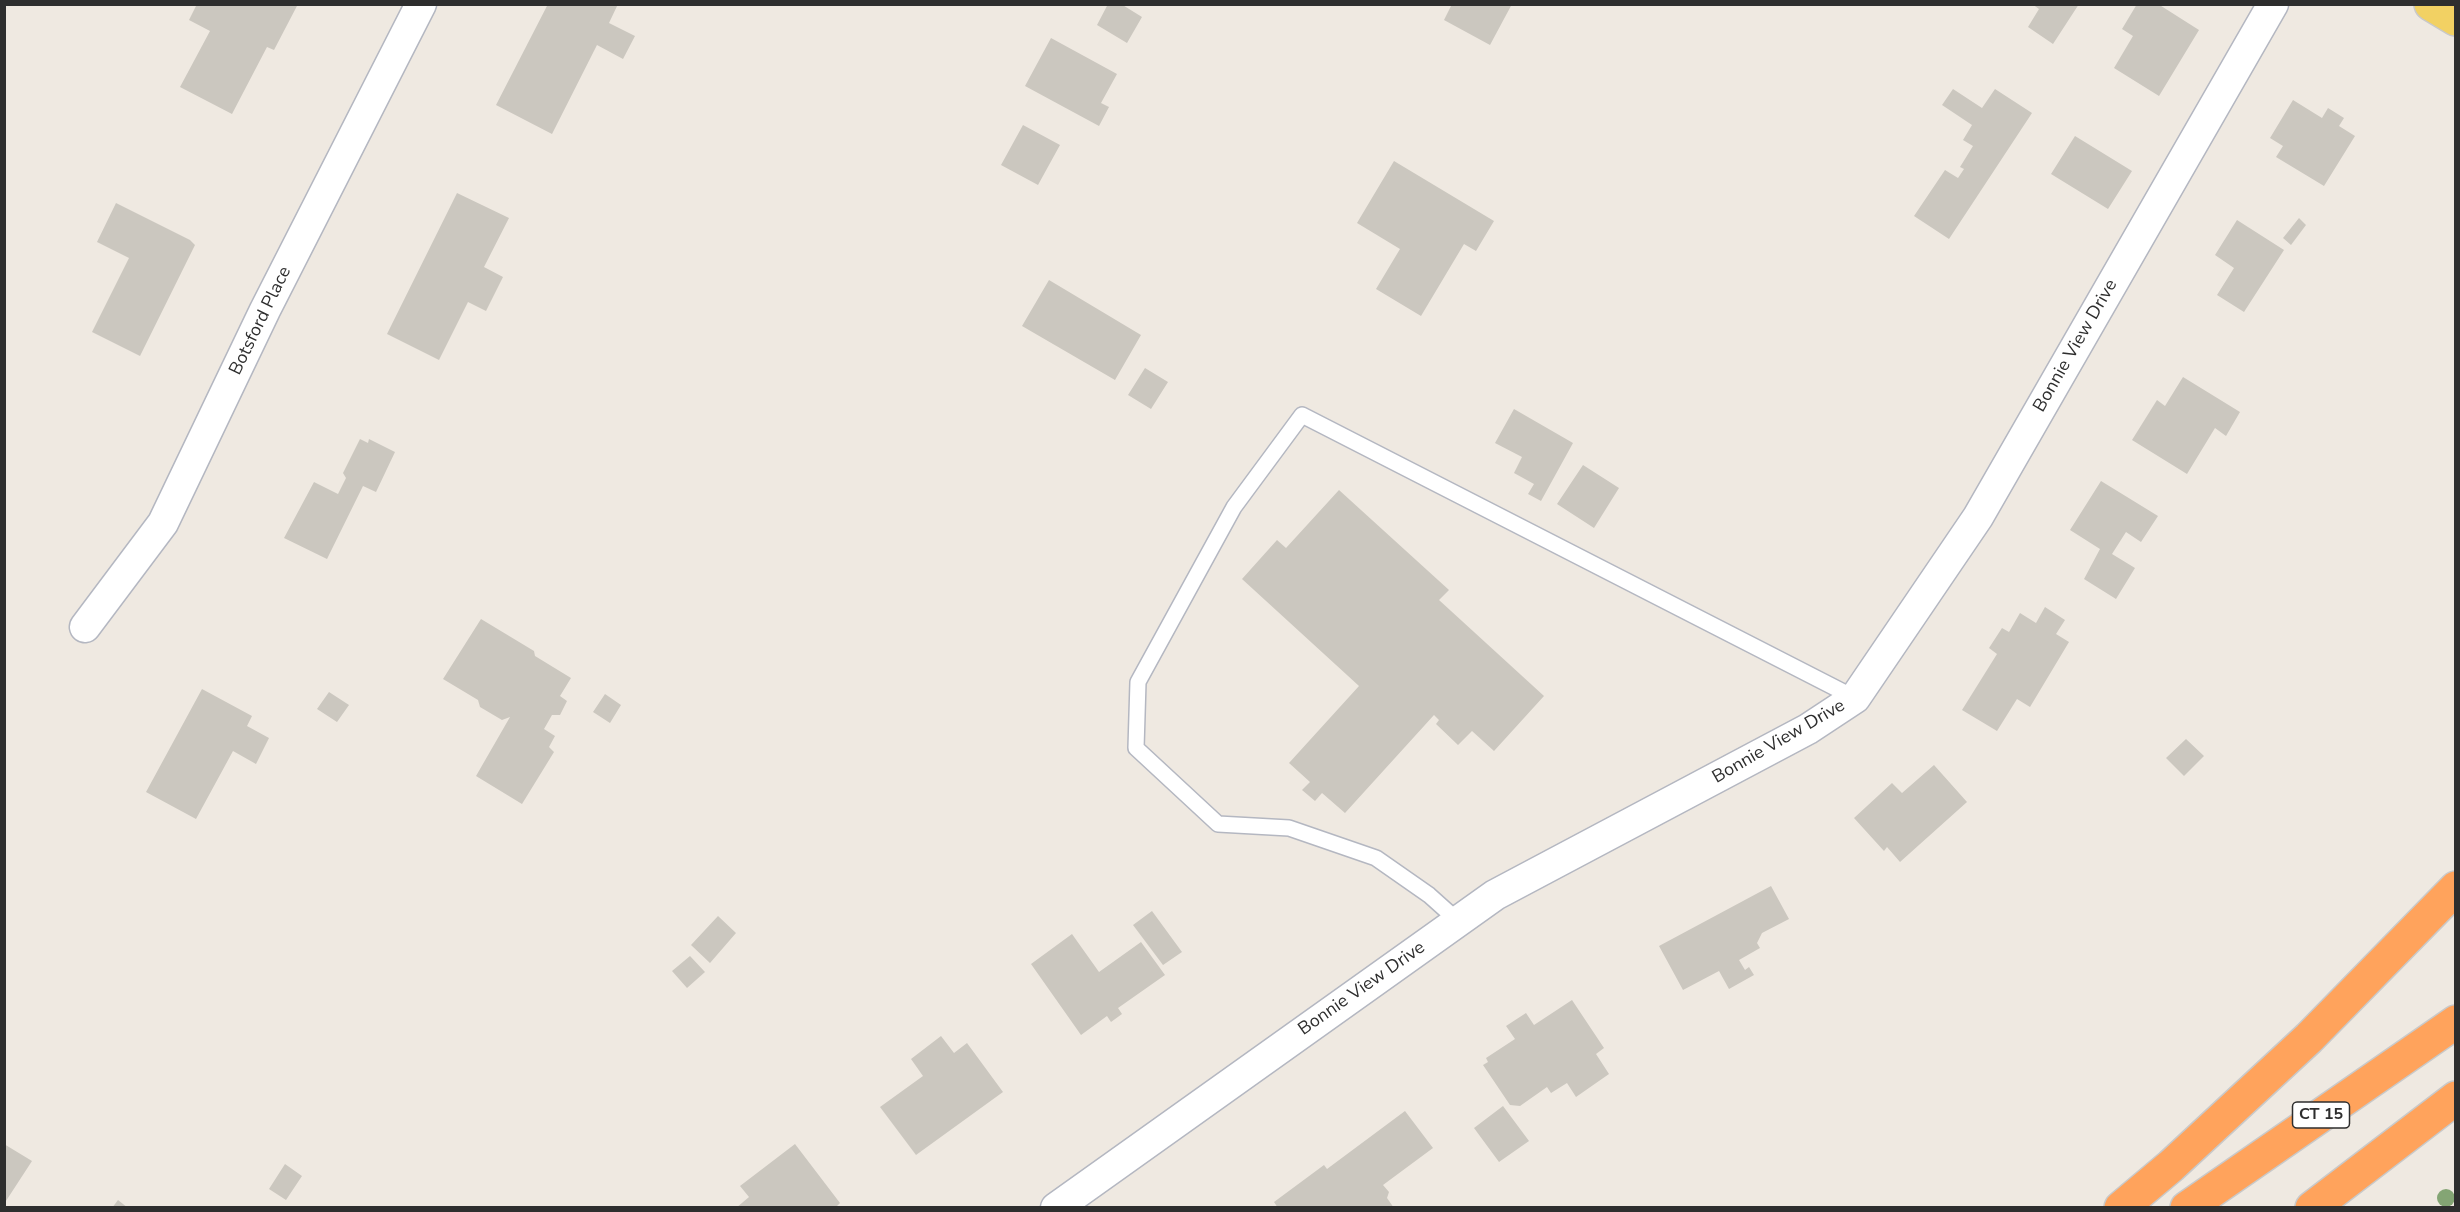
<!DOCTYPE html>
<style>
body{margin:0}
#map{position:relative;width:2460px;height:1212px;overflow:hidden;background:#efe9e1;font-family:"Nunito Sans",sans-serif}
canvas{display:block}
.frame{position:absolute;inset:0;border:6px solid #2e2e2e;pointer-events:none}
</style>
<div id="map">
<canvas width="2460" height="1212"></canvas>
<div class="frame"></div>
</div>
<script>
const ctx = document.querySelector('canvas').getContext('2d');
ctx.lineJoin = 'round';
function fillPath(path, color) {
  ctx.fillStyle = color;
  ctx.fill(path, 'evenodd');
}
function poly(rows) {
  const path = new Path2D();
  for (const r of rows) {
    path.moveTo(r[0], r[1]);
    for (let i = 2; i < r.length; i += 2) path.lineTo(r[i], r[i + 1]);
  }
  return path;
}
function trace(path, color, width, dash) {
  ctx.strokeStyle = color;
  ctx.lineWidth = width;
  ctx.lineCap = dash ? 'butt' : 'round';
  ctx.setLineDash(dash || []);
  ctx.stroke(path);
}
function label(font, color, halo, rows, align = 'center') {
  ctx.font = font + ' "Nunito Sans",sans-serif';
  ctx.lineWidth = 5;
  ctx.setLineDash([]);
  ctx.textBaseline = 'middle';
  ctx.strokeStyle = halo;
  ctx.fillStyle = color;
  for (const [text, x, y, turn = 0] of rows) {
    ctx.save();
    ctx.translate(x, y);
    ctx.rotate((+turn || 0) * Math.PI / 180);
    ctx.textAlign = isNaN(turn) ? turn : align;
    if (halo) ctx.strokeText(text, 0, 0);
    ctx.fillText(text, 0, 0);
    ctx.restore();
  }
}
fillPath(poly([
 [197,4,298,4,274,50,267,47,232,114,180,87,210,31,189,20],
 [548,4,618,4,609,23,635,36,623,59,597,45,552,134,496,105],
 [1108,4,1121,4,1142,17,1127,43,1097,25],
 [1452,4,1512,4,1490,45,1444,20],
 [2032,4,2079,4,2053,44,2028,27,2039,9],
 [2137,4,2158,4,2199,30,2159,96,2114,68,2133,36,2122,29],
 [1051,38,1117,74,1101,103,1109,107,1099,126,1025,86],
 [1953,89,1982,108,1995,89,2032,113,1949,239,1914,216,1945,170,1958,178,1964,169,1960,167,1973,146,1963,140,1972,125,1942,105],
 [2293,100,2322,118,2328,108,2344,118,2339,126,2355,136,2324,186,2276,157,2283,146,2270,138],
 [1023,125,1060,145,1038,185,1001,165],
 [2075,136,2132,171,2108,209,2051,174],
 [1394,161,1494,221,1476,251,1464,244,1421,316,1376,289,1400,249,1357,223],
 [457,193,509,218,484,267,503,277,486,311,468,302,439,360,387,334],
 [116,203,190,240,195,245,140,356,92,332,129,258,97,242],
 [2299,218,2306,225,2291,245,2283,238],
 [2237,220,2284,250,2244,312,2217,295,2234,268,2215,255],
 [1049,280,1141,335,1115,380,1022,326],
 [1145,368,1168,382,1151,409,1128,395],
 [2183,377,2240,412,2226,436,2215,428,2187,474,2132,440,2157,400,2165,406],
 [1514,409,1573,443,1541,501,1528,494,1534,484,1514,473,1522,457,1495,443],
 [360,439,368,443,369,439,395,452,376,492,363,486,327,559,284,538,314,482,338,494,346,478,343,473],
 [1583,465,1619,488,1594,528,1557,504],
 [2101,481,2158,516,2141,542,2126,532,2112,554,2135,568,2116,599,2084,579,2100,549,2070,530],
 [1339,490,1449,590,1439,600,1544,696,1494,751,1472,731,1458,745,1436,724,1439,720,1434,715,1345,813,1322,793,1315,801,1302,790,1310,782,1289,763,1359,686,1242,579,1277,540,1286,548],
 [2045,607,2065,620,2056,634,2069,642,2030,707,2017,699,1997,731,1962,710,1997,654,1989,648,2002,628,2009,632,2020,613,2036,623],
 [481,619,534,651,535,656,571,678,560,696,567,701,560,715,552,715,544,729,555,736,549,747,554,752,522,804,476,776,510,717,502,720,480,707,478,700,443,679],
 [202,689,252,716,247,726,269,738,256,764,233,751,196,819,146,792],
 [329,692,349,705,337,722,317,709],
 [605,694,621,705,610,723,593,712],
 [2186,739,2204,756,2184,776,2166,758],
 [1934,765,1967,802,1900,862,1887,847,1884,851,1854,818,1892,783,1902,793],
 [1771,886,1789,919,1762,933,1757,943,1760,948,1739,960,1745,970,1749,967,1754,975,1729,989,1719,971,1683,990,1659,946],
 [1152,911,1182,952,1163,965,1133,925],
 [718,916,736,933,710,963,691,945],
 [1072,934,1099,972,1141,942,1165,975,1118,1008,1122,1014,1111,1022,1107,1016,1081,1035,1031,964],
 [690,956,705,972,687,988,672,971],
 [1572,1000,1604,1048,1596,1054,1609,1074,1576,1097,1567,1083,1551,1093,1547,1087,1520,1106,1510,1105,1483,1065,1488,1062,1486,1058,1515,1039,1506,1026,1526,1013,1534,1025],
 [941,1036,954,1053,967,1043,1003,1092,916,1155,880,1107,923,1076,911,1059],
 [1503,1106,1529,1141,1499,1162,1474,1128],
 [1405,1111,1433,1148,1383,1185,1389,1192,1387,1198,1394,1208,1278,1208,1274,1202,1324,1165,1327,1169],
 [4,1144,32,1161,4,1204],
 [795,1144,840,1203,835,1208,736,1208,749,1197,740,1186],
 [285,1164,302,1176,286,1200,269,1189],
 [118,1200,128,1208,112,1208]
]), '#cbc7bf');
const service = poly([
 [1458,921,1429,895,1376,858,1289,828,1218,824,1136,748,1138,682,1234,507,1302,415,1855,698]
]);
const minor = poly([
 [85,627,163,523,265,310,421,4],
 [1056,1208,1495,895,1808,729,1855,698,1978,517,2273,4]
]);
const primary = poly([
 [2431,4,2456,19]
]);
const motorway = poly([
 [2121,1208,2171,1166,2309,1038,2456,888],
 [2187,1208,2456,1022],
 [2312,1208,2456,1098]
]);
trace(service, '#b4b7c1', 18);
trace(minor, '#b4b7c1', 33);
trace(primary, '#c9c9c9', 36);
trace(motorway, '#c9c9c9', 36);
trace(service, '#fff', 15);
trace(minor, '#fff', 30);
trace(primary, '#f2d163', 33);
trace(motorway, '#ffa35c', 33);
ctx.fillStyle = '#84a574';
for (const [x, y] of [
 [2446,1198]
]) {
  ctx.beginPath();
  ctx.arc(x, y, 9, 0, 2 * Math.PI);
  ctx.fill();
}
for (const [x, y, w] of [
 [2321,1115,57]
]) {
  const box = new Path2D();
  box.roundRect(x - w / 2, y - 13, w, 26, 4.5);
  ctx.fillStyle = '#fff';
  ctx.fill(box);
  trace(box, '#2e2e2e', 1.5);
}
label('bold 16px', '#2e2e2e', null, [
 ["CT 15",2321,1115]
]);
label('18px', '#2e2e2e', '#fff', [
 ["Botsford Place",261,321,-64],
 ["Bonnie View Drive",2076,346,-60],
 ["Bonnie View Drive",1779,742,-30],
 ["Bonnie View Drive",1362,989,-35]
]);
</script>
